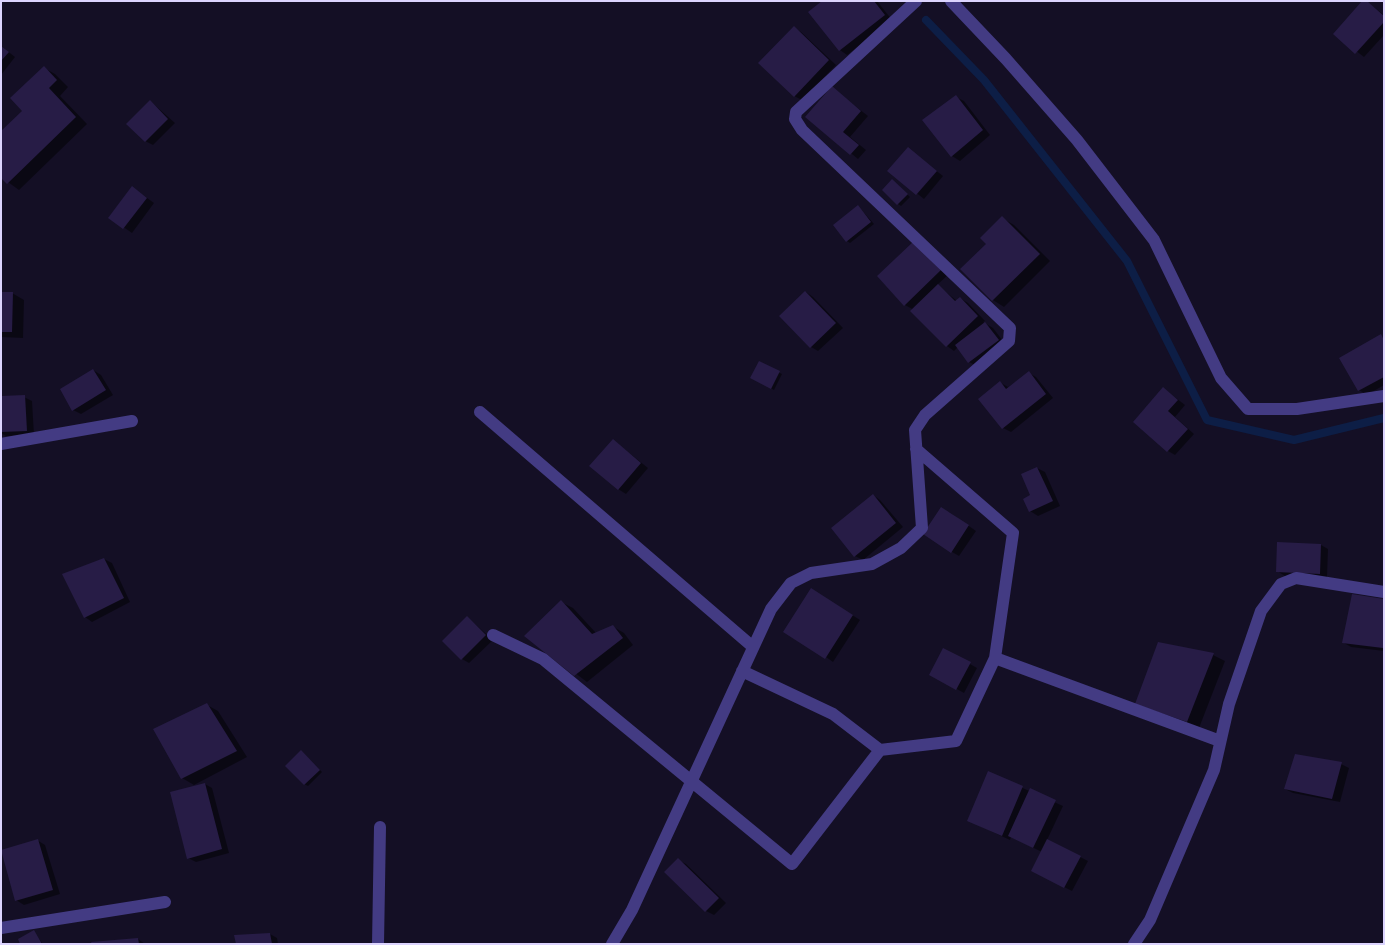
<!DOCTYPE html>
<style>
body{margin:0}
#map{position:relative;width:1385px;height:945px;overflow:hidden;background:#140f25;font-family:"Noto Sans",sans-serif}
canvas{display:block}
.frame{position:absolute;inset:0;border:2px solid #dcd4fe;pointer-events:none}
</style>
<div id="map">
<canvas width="1385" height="945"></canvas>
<div class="frame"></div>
</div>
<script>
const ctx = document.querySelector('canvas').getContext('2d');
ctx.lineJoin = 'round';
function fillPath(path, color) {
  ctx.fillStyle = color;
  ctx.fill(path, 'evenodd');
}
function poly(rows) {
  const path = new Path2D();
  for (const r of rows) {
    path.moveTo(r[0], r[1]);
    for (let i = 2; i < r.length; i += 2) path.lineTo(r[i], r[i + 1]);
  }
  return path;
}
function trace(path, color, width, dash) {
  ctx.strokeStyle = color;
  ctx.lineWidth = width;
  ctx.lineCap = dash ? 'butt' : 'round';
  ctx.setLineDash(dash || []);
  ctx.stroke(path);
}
fillPath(poly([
 [824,1,877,1,892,20,847,55,840,50,810,12],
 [1366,1,1384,15,1384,35,1364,57,1334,34],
 [794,28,801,32,836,65,802,100,794,96],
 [1,46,15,57,1,75],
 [44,68,55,74,68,87,60,96,87,124,19,190,1,177,24,111],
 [832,88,868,116,850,137,866,150,858,159,807,117],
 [956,97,964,101,990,135,960,161,952,156,924,121],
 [150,101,175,123,153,145,145,141],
 [908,149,943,176,924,199,889,171],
 [896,183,910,197,901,206,898,204],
 [132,187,154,203,132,233,109,217],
 [858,206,874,224,850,243,847,241],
 [1002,218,1014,225,1050,261,1004,307,993,300],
 [914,242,949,274,937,285,957,301,960,298,968,303,985,321,983,322,993,328,1006,345,977,366,969,362,958,347,954,351,947,346,914,310,905,305],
 [806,292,813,297,843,328,818,351,811,347],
 [1,293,12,293,24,300,23,338,1,337],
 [1381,336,1384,338,1384,385,1367,395,1359,390],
 [759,363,782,374,774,390,752,378],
 [93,370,101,375,113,395,81,414,73,410],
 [1029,373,1036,377,1053,398,1011,432,1003,428,1001,383,1008,387],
 [1163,388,1185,405,1175,417,1194,434,1175,455,1168,451],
 [24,397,32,401,34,435,6,436,1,433,1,398],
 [613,440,648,468,626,494,618,489],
 [1037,468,1045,472,1060,506,1038,516,1030,511],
 [873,495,880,500,903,527,863,560,855,556],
 [949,512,976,531,959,556,952,552],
 [1321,545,1328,549,1327,577,1285,576,1277,571],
 [104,559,112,563,130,602,92,622,85,617],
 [819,594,860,620,833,662,826,657],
 [1384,600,1384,651,1351,647,1344,643],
 [561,602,573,608,596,633,612,626,624,633,633,645,587,682,526,636],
 [467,617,493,640,469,663,462,659],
 [1213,655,1225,661,1199,728,1137,703],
 [970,664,977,668,964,693,930,674],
 [207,705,218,711,247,757,194,785,182,778],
 [302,752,322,772,308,786,304,784],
 [1341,764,1349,768,1340,802,1293,793,1285,789],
 [989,773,1063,806,1047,840,1088,861,1072,891,1040,875,1042,852,1011,837,1010,840,969,821],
 [205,784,212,788,229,853,196,862,188,858],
 [37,840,45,845,60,894,24,905,16,900],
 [678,860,686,864,726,903,714,915,706,911],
 [34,932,43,944,22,944],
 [270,934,277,938,278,944,237,944],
 [138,939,145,944,96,944]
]), '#0007');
trace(poly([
 [926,20,984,80,1127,261,1207,420,1294,440,1384,418]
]), '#0d1e46', 8);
fillPath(poly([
 [822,1,874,1,885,15,839,51,808,12],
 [1362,1,1367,1,1384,16,1384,22,1355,54,1333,34],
 [794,26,829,60,794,97,758,63],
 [1,46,9,52,1,61],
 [44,66,57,80,49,88,76,117,7,184,1,178,1,131,22,111,10,98],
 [832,86,861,111,843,132,859,145,850,155,805,117],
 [956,95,983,130,951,157,922,120],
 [150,100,168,119,145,142,126,124],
 [908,147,937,171,916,195,887,171],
 [892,179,908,194,897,205,882,190],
 [132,186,147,198,123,229,108,218],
 [858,205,871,222,846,242,833,225],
 [1002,216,1040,254,992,301,960,269,986,244,980,238],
 [914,241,942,269,904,306,877,276],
 [938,284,955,301,960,297,978,316,946,347,910,311],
 [805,291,836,323,810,348,779,316],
 [1,292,13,292,12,332,1,332],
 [985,322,999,340,968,363,955,345],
 [1381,334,1384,340,1384,377,1358,391,1339,358],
 [759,361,780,371,771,389,750,378],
 [93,369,106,390,72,411,60,389],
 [1029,371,1046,394,1002,429,978,399,1000,381,1006,389],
 [1163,387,1178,400,1168,411,1188,429,1167,452,1133,422],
 [25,395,27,431,1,432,1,396],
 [613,439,641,463,618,490,589,466],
 [1037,467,1053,501,1029,512,1023,499,1030,495,1021,474],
 [873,494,896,523,854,557,831,528],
 [941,507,969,525,951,553,923,534],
 [1277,542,1321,544,1320,574,1276,572],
 [104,558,124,598,84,618,62,574],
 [811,588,853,615,825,659,783,632],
 [1352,594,1384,599,1383,648,1342,643],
 [561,600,592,634,613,625,623,638,574,676,524,636],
 [467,616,486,635,461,660,442,641],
 [1158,642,1214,653,1187,722,1135,704],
 [943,648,971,662,956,690,929,675],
 [207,703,237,751,181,779,153,729],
 [301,750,320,770,304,785,285,766],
 [1295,754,1342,762,1332,799,1284,789],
 [988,771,1023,786,1002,836,967,821],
 [205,783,222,849,187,859,170,792],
 [1030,788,1056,800,1033,848,1008,836],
 [38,839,53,890,15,901,1,850],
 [1047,839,1081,856,1064,888,1031,871],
 [678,858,719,898,705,912,664,872],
 [34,930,42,944,20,944,18,939],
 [270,933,272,944,236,944,234,935],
 [138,938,139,944,92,944,91,942]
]), '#271c46');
trace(poly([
 [480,412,753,647],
 [1,444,132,421],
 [493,635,543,659,792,864,880,750,956,741,995,658,1013,533,916,449],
 [995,658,1220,741],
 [742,671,833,714,880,750],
 [1,928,165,902],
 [378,944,380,827],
 [612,944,632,910,771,609,791,583,811,573,872,564,901,548,922,528,915,430,925,415,1009,341,1010,328,802,130,795,119,796,112,916,1],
 [1134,944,1150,920,1214,770,1229,704,1261,611,1281,584,1296,578,1384,592]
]), '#433b83', 12);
trace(poly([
 [951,1,1006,59,1077,140,1154,240,1221,378,1248,409,1297,409,1384,396]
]), '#433b83', 12);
</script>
